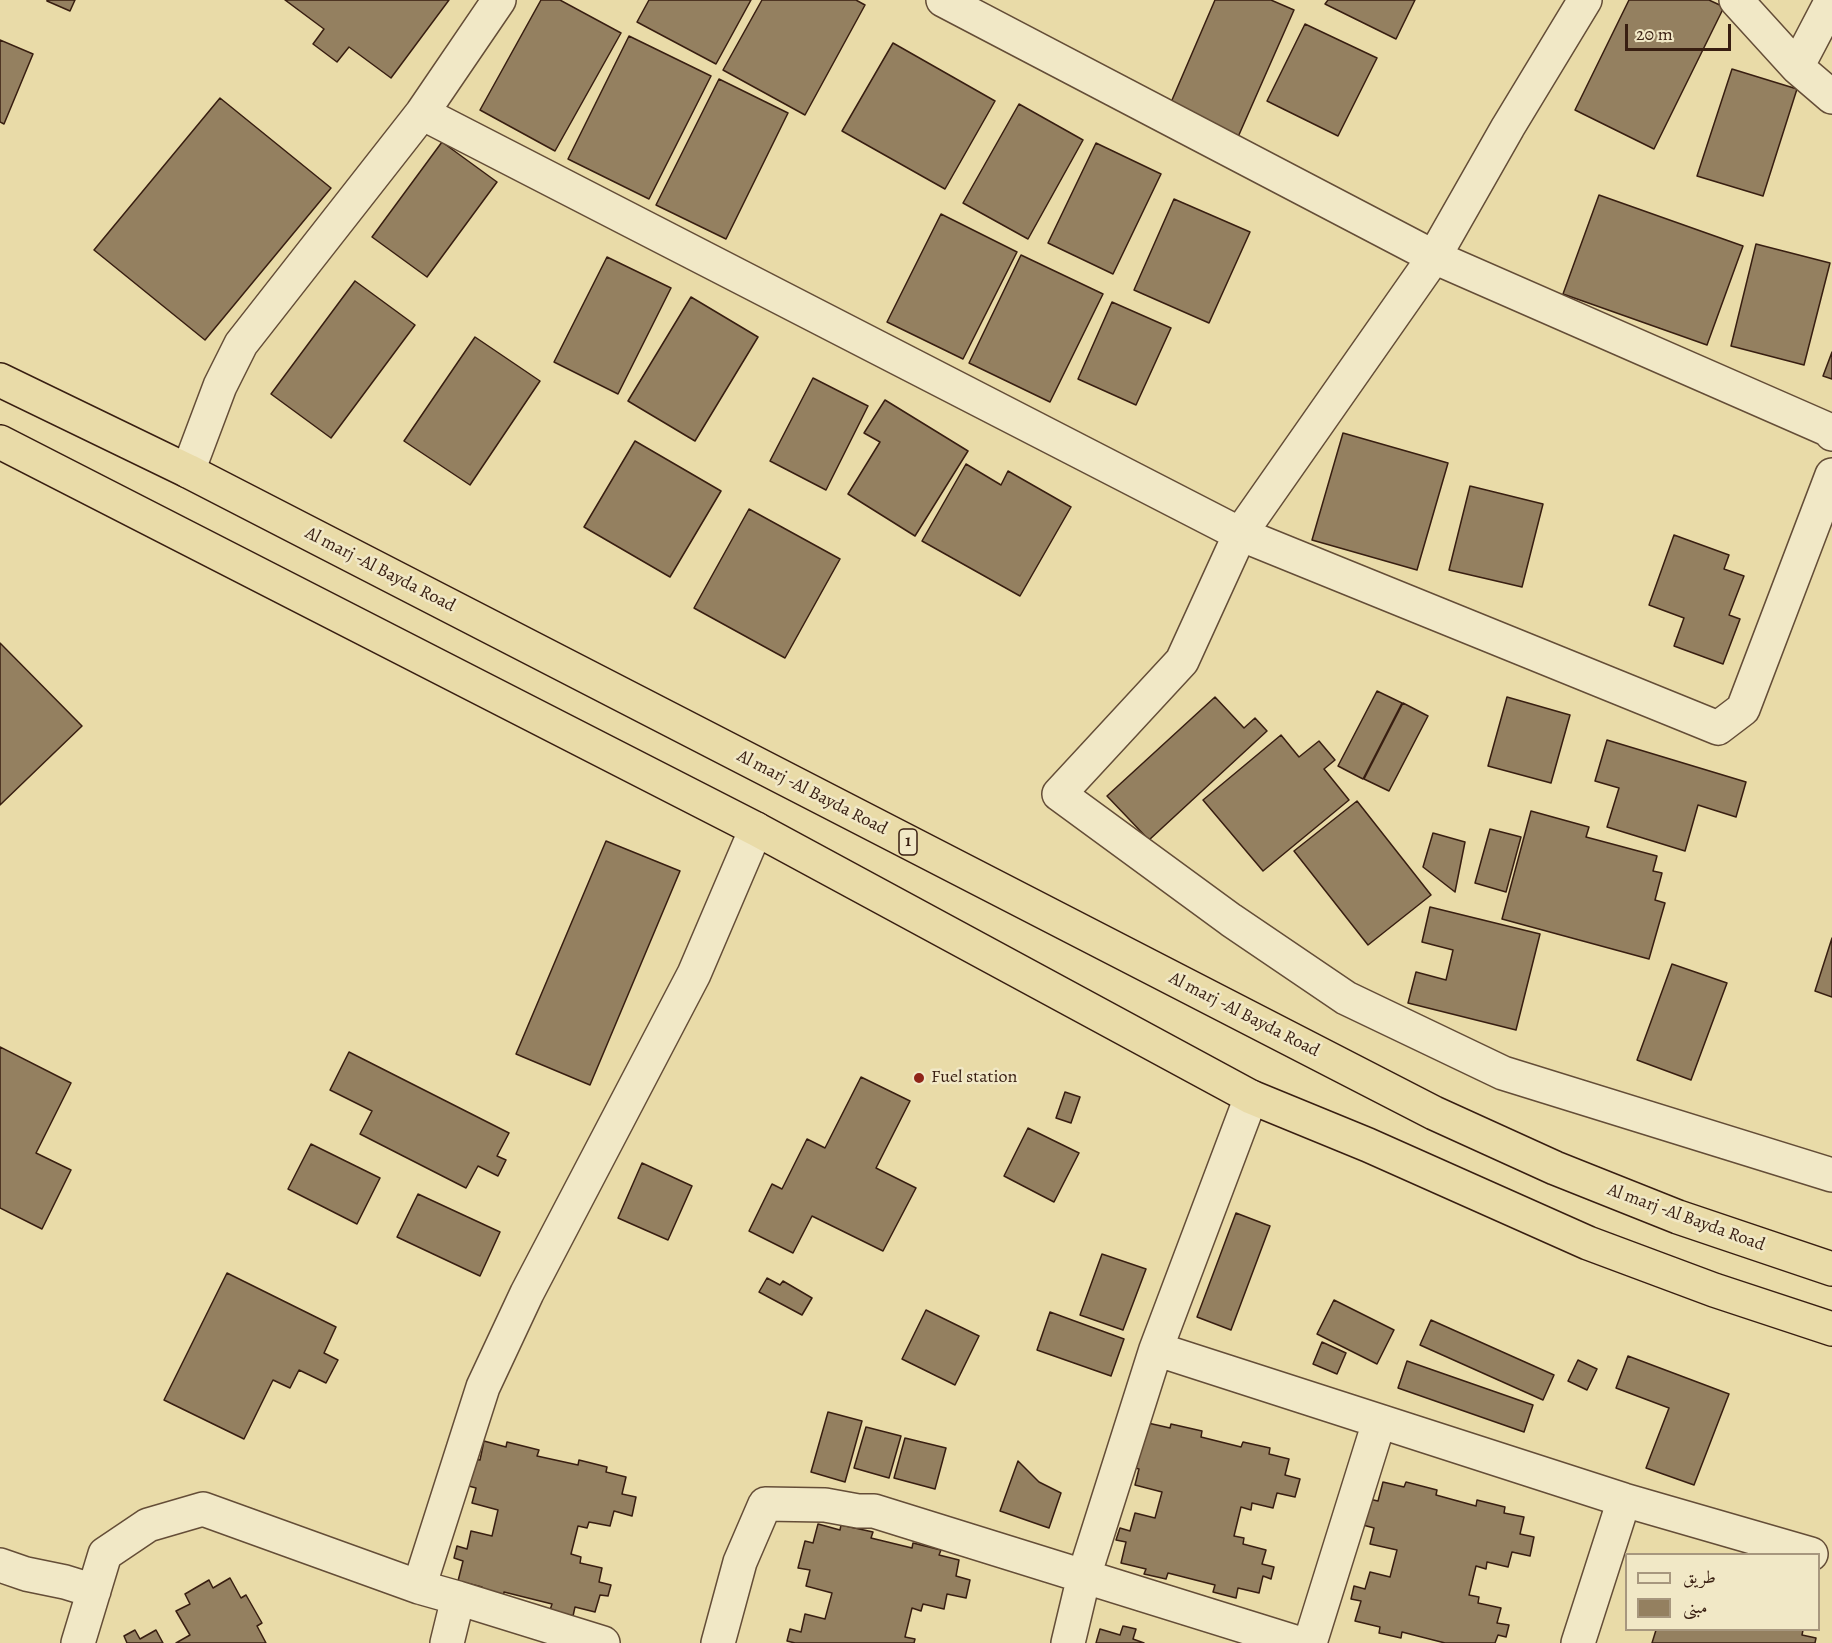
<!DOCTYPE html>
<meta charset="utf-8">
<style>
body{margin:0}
#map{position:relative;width:1832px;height:1643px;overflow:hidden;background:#e9dba8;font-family:Alegreya,Amiri,serif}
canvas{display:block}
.legend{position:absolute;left:1625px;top:1553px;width:195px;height:78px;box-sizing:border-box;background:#f1e8c6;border:2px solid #a7977e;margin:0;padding:8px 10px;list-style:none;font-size:18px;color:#381e11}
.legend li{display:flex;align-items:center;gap:12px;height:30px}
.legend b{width:30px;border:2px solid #a7977e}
.scale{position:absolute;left:1625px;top:24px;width:106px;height:27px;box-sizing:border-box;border:3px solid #381e11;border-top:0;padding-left:8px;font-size:18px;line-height:21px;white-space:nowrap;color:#381e11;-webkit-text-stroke:4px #f1e8c6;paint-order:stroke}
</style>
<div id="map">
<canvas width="1832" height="1643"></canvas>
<ul class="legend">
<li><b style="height:8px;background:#f1e8c6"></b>طريق</li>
<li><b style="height:16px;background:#948060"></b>مبنى</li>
</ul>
<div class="scale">20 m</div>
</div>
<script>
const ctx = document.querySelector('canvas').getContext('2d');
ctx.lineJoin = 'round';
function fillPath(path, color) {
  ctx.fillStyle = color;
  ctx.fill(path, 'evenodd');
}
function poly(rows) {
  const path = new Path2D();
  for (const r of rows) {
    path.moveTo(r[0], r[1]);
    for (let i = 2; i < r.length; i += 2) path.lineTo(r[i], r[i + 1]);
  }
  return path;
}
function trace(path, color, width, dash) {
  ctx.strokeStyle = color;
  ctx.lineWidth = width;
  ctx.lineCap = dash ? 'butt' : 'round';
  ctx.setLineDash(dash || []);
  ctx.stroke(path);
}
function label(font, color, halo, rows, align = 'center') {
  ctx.font = font + ' Alegreya,serif';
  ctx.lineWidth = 5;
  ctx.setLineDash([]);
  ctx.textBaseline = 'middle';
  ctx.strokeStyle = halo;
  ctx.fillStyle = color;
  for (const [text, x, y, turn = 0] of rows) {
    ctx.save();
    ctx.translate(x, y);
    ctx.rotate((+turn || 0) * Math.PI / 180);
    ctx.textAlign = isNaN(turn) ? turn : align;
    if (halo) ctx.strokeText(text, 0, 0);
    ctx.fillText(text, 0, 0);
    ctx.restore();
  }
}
const building = poly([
 [47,0,75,0,70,11,47,1,47,0],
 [285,0,449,0,391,78,349,47,337,62,313,44,324,29,285,0],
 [541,0,560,0,621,33,555,151,480,110,541,0],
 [649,0,751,0,716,64,637,22,649,0],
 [762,0,856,0,865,5,805,115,723,70,762,0],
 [1215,0,1271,0,1294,10,1238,137,1169,107,1215,0],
 [1328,0,1415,0,1396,39,1325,4,1328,0],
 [1629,0,1709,0,1724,7,1654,149,1575,110,1629,0],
 [1305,24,1377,58,1338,136,1267,101,1305,24],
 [629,36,711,76,649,199,568,159,629,36],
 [0,40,33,54,4,124,0,122,0,40],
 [893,43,995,101,945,189,842,131,893,43],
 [1732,69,1797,89,1763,196,1697,176,1732,69],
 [719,79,788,113,726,239,656,205,719,79],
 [220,98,331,188,205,340,94,250,220,98],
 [1019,104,1083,140,1028,239,963,203,1019,104],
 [442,142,497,182,427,277,372,237,442,142],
 [1096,143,1161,174,1113,274,1048,243,1096,143],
 [1599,195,1743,246,1707,345,1563,294,1599,195],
 [1174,199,1250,232,1209,323,1134,290,1174,199],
 [941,214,1017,252,963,359,887,322,941,214],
 [1756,244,1830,263,1804,365,1731,346,1756,244],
 [1021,255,1103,294,1050,402,969,363,1021,255],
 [607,257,671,288,618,394,554,362,607,257],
 [355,281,415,325,331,438,271,394,355,281],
 [691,297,758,337,695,441,628,401,691,297],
 [1112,302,1171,328,1136,405,1078,379,1112,302],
 [475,337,540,381,470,485,404,441,475,337],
 [1832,352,1832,379,1823,376,1832,352],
 [813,378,868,406,826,490,770,461,813,378],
 [885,400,968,451,915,536,848,494,880,442,864,433,885,400],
 [1343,433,1448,463,1417,570,1312,540,1343,433],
 [635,441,721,491,670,577,584,527,635,441],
 [966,464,1001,485,1008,471,1071,507,1020,596,922,541,966,464],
 [1470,486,1543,504,1522,587,1449,570,1470,486],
 [749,509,840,559,785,658,694,608,749,509],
 [1674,535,1729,555,1724,569,1744,576,1729,615,1740,619,1723,664,1674,646,1684,618,1649,605,1674,535],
 [0,643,82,726,0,805,0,643],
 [1377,691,1402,703,1363,779,1338,766,1377,691],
 [1215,697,1244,728,1255,718,1267,731,1149,840,1107,796,1215,697],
 [1507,697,1570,715,1551,783,1488,766,1507,697],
 [1403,703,1428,716,1389,791,1364,779,1403,703],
 [1281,735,1299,757,1319,741,1335,760,1324,769,1349,800,1263,871,1203,800,1281,735],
 [1607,740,1746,782,1736,817,1698,805,1685,851,1607,827,1619,788,1595,781,1607,740],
 [1357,801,1431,895,1368,945,1294,851,1357,801],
 [1531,811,1589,827,1586,837,1657,856,1653,871,1662,873,1655,900,1665,903,1649,959,1502,919,1531,811],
 [1490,829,1521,837,1506,892,1475,883,1490,829],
 [1433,833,1465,842,1455,892,1423,867,1433,833],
 [606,841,680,871,590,1085,516,1054,606,841],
 [1430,907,1540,934,1516,1030,1408,1003,1416,972,1446,980,1453,950,1422,942,1430,907],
 [1832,938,1832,997,1815,991,1832,938],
 [1672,964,1727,983,1691,1080,1637,1060,1672,964],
 [0,1047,71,1083,36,1153,71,1170,42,1229,0,1208,0,1047],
 [349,1052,509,1133,497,1156,506,1160,498,1176,478,1166,466,1188,360,1134,372,1111,330,1090,349,1052],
 [861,1077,910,1101,876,1168,916,1188,883,1251,812,1216,793,1253,749,1231,772,1184,782,1189,807,1139,825,1148,861,1077],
 [1065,1092,1080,1097,1071,1123,1056,1118,1065,1092],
 [1028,1128,1079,1153,1054,1202,1004,1176,1028,1128],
 [311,1144,380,1178,357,1224,288,1189,311,1144],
 [642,1163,692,1186,668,1240,618,1218,642,1163],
 [418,1194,500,1232,480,1276,397,1237,418,1194],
 [1236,1213,1270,1226,1231,1330,1197,1317,1236,1213],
 [1102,1254,1146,1269,1123,1330,1080,1315,1102,1254],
 [227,1273,336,1327,324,1353,338,1360,326,1383,299,1370,290,1388,273,1380,244,1439,164,1400,227,1273],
 [767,1278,780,1285,783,1281,812,1298,802,1315,759,1292,767,1278],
 [1334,1300,1394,1330,1377,1364,1317,1334,1334,1300],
 [926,1310,979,1336,955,1385,902,1359,926,1310],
 [1050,1312,1124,1339,1111,1376,1037,1350,1050,1312],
 [1431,1320,1554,1375,1543,1400,1420,1345,1431,1320],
 [1322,1342,1346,1353,1337,1374,1313,1364,1322,1342],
 [1628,1356,1729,1394,1694,1485,1646,1468,1669,1408,1616,1388,1628,1356],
 [1578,1360,1597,1369,1587,1390,1568,1381,1578,1360],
 [1407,1361,1533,1405,1524,1432,1398,1388,1407,1361],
 [828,1412,862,1421,845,1482,811,1472,828,1412],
 [1148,1423,1170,1428,1171,1424,1202,1431,1201,1437,1241,1447,1243,1442,1270,1448,1269,1454,1289,1459,1285,1475,1300,1479,1295,1497,1277,1493,1273,1508,1252,1503,1251,1510,1241,1507,1234,1536,1244,1538,1243,1544,1266,1550,1262,1564,1274,1567,1271,1579,1263,1576,1259,1593,1238,1588,1236,1598,1213,1592,1215,1585,1168,1573,1166,1579,1144,1574,1146,1569,1121,1563,1126,1542,1116,1540,1120,1528,1130,1531,1135,1513,1155,1518,1162,1492,1135,1485,1139,1469,1128,1466,1148,1423],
 [866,1427,901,1436,889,1478,854,1468,866,1427],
 [905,1438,946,1448,935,1489,894,1478,905,1438],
 [484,1441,506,1447,507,1442,539,1450,537,1456,578,1465,579,1460,607,1467,606,1472,626,1477,622,1494,636,1497,632,1516,614,1511,610,1526,589,1522,587,1528,578,1526,571,1554,581,1557,580,1563,602,1568,599,1582,611,1585,608,1596,600,1595,595,1612,575,1607,573,1616,550,1610,552,1604,504,1592,503,1598,481,1592,482,1587,458,1581,463,1561,454,1558,457,1546,467,1549,471,1531,492,1536,498,1510,472,1503,476,1488,465,1485,471,1459,480,1460,484,1441],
 [1018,1461,1039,1482,1061,1493,1049,1528,1000,1511,1018,1461],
 [1383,1482,1404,1487,1406,1482,1437,1490,1436,1495,1476,1506,1477,1500,1505,1507,1504,1513,1524,1517,1520,1534,1534,1537,1530,1556,1512,1552,1508,1567,1487,1562,1486,1569,1476,1566,1469,1595,1479,1597,1478,1603,1501,1608,1497,1623,1509,1625,1506,1637,1498,1635,1495,1643,1445,1643,1402,1632,1401,1638,1379,1633,1380,1627,1355,1621,1361,1601,1351,1599,1354,1586,1365,1589,1370,1572,1390,1577,1397,1550,1370,1544,1374,1528,1363,1525,1369,1499,1378,1501,1383,1482],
 [818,1524,840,1530,841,1525,873,1532,871,1538,912,1548,913,1543,941,1550,939,1555,959,1560,956,1576,970,1580,966,1598,947,1594,944,1609,923,1604,921,1611,912,1608,905,1637,915,1639,914,1643,795,1643,787,1641,790,1629,801,1632,805,1614,825,1619,832,1593,806,1586,810,1570,798,1568,805,1541,813,1543,818,1524],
 [230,1578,241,1598,246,1595,262,1623,257,1626,266,1643,176,1643,190,1635,176,1611,190,1604,185,1594,209,1580,213,1588,230,1578],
 [1123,1626,1136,1629,1133,1639,1144,1643,1096,1643,1100,1629,1120,1635,1123,1626],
 [135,1630,140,1639,156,1630,163,1643,127,1643,124,1636,135,1630],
 [1656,1630,1803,1630,1802,1635,1816,1638,1815,1643,1652,1643,1656,1630]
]);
fillPath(building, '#948060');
trace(building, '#381e11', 1.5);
const street = poly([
 [943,0,1434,257,1829,430,1832,434],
 [1585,0,1508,127,1434,257,1240,534,1182,661,1059,794,1231,920,1346,998,1503,1073,1832,1175],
 [1736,0,1797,67,1832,97],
 [1797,67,1832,0],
 [422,113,1240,534,1718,728,1743,709,1832,475],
 [188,471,220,386,241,344,422,113,499,0],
 [1156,1349,1624,1500,1811,1554],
 [0,1565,26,1574,65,1582,94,1591],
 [458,1598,603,1643],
 [78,1643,105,1554,148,1525,203,1509,419,1587],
 [447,1643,458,1598,419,1587,483,1387,527,1293,694,974,756,829],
 [718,1643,740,1562,765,1504,825,1505,858,1511,874,1511,1298,1643],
 [1068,1643,1084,1576,1156,1349,1251,1097],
 [1310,1643,1379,1422],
 [1578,1643,1624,1500]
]);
const highway = poly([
 [0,380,188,471,1434,1113,1555,1168,1678,1217,1832,1269],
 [0,442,756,829,1251,1097,1368,1145,1588,1243,1714,1290,1832,1329]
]);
trace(street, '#644d37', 36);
trace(highway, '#381e11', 36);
trace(street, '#f1e8c6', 33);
trace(highway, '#e9dba8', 33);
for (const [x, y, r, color] of [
 [919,1078,6,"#8f2418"]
]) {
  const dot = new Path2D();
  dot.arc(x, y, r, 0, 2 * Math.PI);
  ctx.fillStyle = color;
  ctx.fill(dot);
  trace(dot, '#f1e8c6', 2);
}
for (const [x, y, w] of [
 [908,842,18]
]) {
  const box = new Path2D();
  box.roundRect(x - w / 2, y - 13, w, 26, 4.5);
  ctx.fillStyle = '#f1e8c6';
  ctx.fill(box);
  trace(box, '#381e11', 1.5);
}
label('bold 16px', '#381e11', null, [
 ["1",908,842]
]);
label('18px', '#381e11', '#f1e8c6', [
 ["Al marj -Al Bayda Road",380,570,27],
 ["Al marj -Al Bayda Road",812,793,27],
 ["Al marj -Al Bayda Road",1244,1015,27],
 ["Al marj -Al Bayda Road",1686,1218,20]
]);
label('18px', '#381e11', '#f1e8c6', [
 ["Fuel station",931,1078]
], 'left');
</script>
